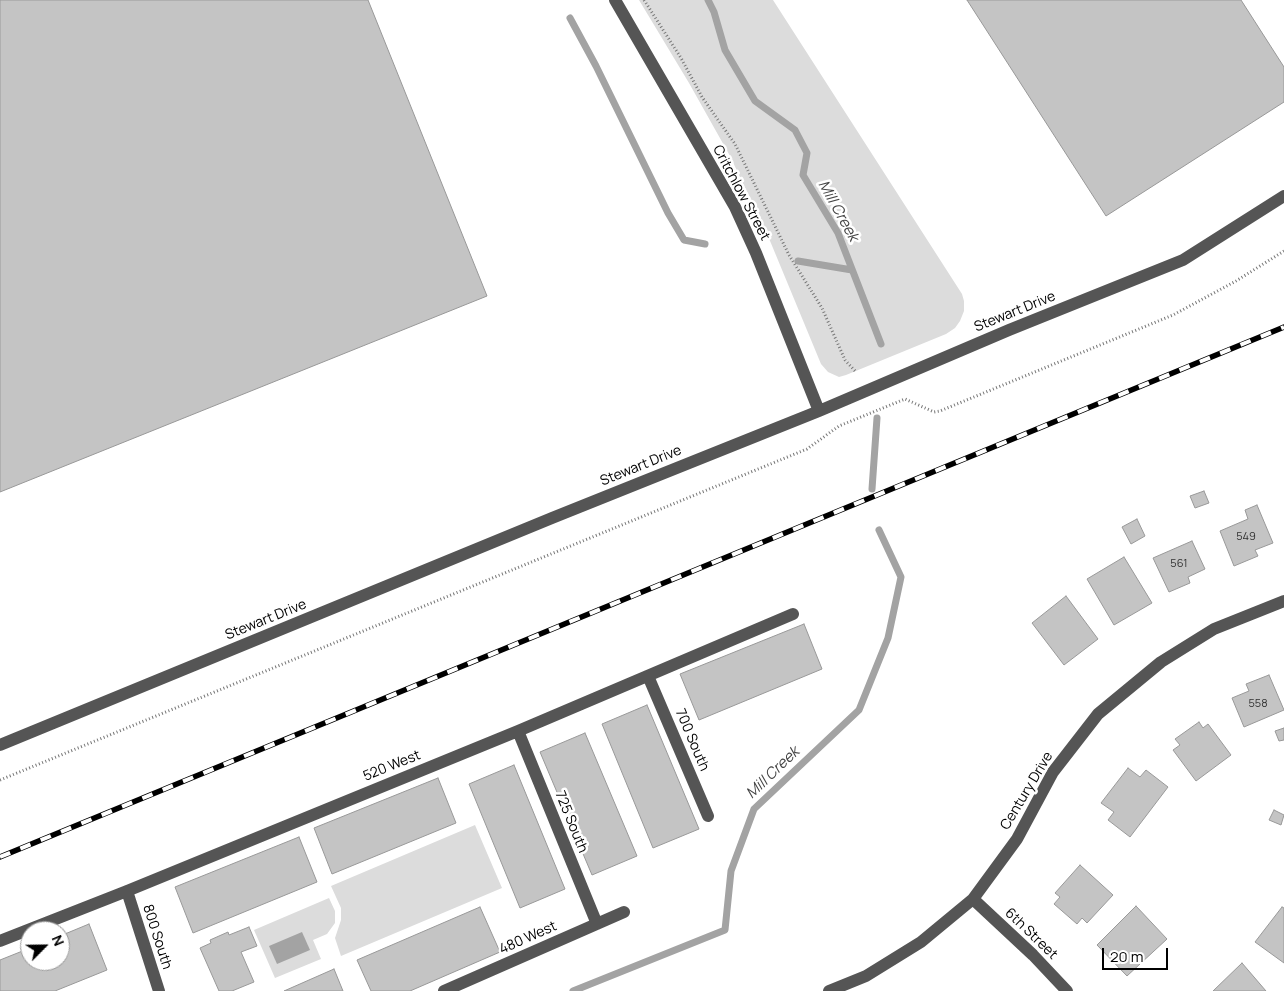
<!DOCTYPE html>
<style>
body{margin:0}
#map{position:relative;width:1284px;height:991px;overflow:hidden;background:#fff;font-family:Manrope,sans-serif}
canvas{display:block}
.north{position:absolute;left:20px;top:921px;width:50px;height:50px;box-sizing:border-box;background:#fff;border:1px solid #999;border-radius:50%;rotate:67deg;font-size:14px;font-weight:700;line-height:20px;text-align:center;color:#000}
.north::after{content:'';display:block;margin:auto;width:18px;height:22px;background:#000;clip-path:polygon(50% 0,100% 100%,50% 72%,0 100%)}
.scale{position:absolute;left:1102px;top:948px;width:66px;height:22px;box-sizing:border-box;border:2px solid #000;border-top:0;padding-left:6px;font-size:15px;line-height:18px;white-space:nowrap;color:#000;-webkit-text-stroke:4px #fff;paint-order:stroke}
</style>
<div id="map">
<canvas width="1284" height="991"></canvas>
<div class="north">N</div>
<div class="scale">20 m</div>
</div>
<script>
const ctx = document.querySelector('canvas').getContext('2d');
ctx.lineJoin = 'round';
function fillPath(path, color) {
  ctx.fillStyle = color;
  ctx.fill(path, 'evenodd');
}
function poly(rows) {
  const path = new Path2D();
  for (const r of rows) {
    path.moveTo(r[0], r[1]);
    for (let i = 2; i < r.length; i += 2) path.lineTo(r[i], r[i + 1]);
  }
  return path;
}
function trace(path, color, width, dash) {
  ctx.strokeStyle = color;
  ctx.lineWidth = width;
  ctx.lineCap = dash ? 'butt' : 'round';
  ctx.setLineDash(dash || []);
  ctx.stroke(path);
}
function label(font, color, halo, rows, align = 'center') {
  ctx.font = font + ' Manrope,sans-serif';
  ctx.lineWidth = 5;
  ctx.setLineDash([]);
  ctx.textBaseline = 'middle';
  ctx.strokeStyle = halo;
  ctx.fillStyle = color;
  for (const [text, x, y, turn = 0] of rows) {
    ctx.save();
    ctx.translate(x, y);
    ctx.rotate((+turn || 0) * Math.PI / 180);
    ctx.textAlign = isNaN(turn) ? turn : align;
    if (halo) ctx.strokeText(text, 0, 0);
    ctx.fillText(text, 0, 0);
    ctx.restore();
  }
}
fillPath(poly([
 [639,0,773,0,962,294,964,301,964,311,960,321,955,328,946,334,846,375,839,377,828,372,821,364,768,236,730,156,689,83],
 [475,825,502,888,341,956,335,938,341,920,341,908,331,886],
 [329,898,335,911,335,923,327,934,313,940,321,959,275,978,254,930]
]), '#dcdcdc');
fillPath(poly([
 [302,932,310,950,277,964,269,946]
]), '#a3a3a3');
trace(poly([
 [708,0,714,12,725,50,755,101,795,130,807,153,803,175,838,233,881,344],
 [570,18,596,66,668,213,684,240,705,244],
 [798,261,852,270],
 [872,489,877,418],
 [573,991,725,930,731,871,754,809,859,710,888,638,901,577,879,530]
]), '#a3a3a3', 7);
const building = poly([
 [0,0,368,0,487,296,0,492,0,0],
 [967,0,1241,0,1284,67,1284,102,1106,216,967,0],
 [1204,491,1209,503,1195,508,1190,496,1204,491],
 [1257,505,1273,543,1255,550,1258,556,1234,566,1220,531,1248,519,1245,510,1257,505],
 [1137,519,1145,536,1131,544,1122,527,1137,519],
 [1192,541,1205,569,1188,577,1190,583,1169,592,1153,558,1192,541],
 [1124,557,1152,603,1114,625,1087,579,1124,557],
 [1066,596,1098,639,1064,665,1032,623,1066,596],
 [804,624,822,669,699,720,680,674,804,624],
 [1269,675,1284,710,1244,727,1232,698,1249,691,1246,684,1269,675],
 [647,705,699,829,653,848,602,724,647,705],
 [1199,722,1203,728,1208,724,1231,755,1196,781,1173,750,1180,745,1175,739,1199,722],
 [1284,728,1284,740,1279,741,1275,731,1284,728],
 [585,733,637,856,592,875,540,752,585,733],
 [514,765,565,889,520,908,469,784,514,765],
 [1128,768,1140,777,1146,770,1168,787,1130,837,1108,820,1114,812,1101,803,1128,768],
 [438,778,456,823,332,874,314,828,438,778],
 [1274,810,1284,815,1281,825,1269,820,1274,810],
 [299,837,317,882,193,933,175,887,299,837],
 [1080,865,1113,895,1087,923,1082,918,1077,924,1054,904,1060,897,1055,893,1080,865],
 [1136,906,1167,939,1127,976,1097,945,1136,906],
 [480,907,500,952,410,991,371,991,357,960,480,907],
 [1282,907,1284,908,1284,963,1255,942,1282,907],
 [89,924,107,970,55,991,0,991,0,960,30,948,30,961,60,961,60,936,89,924],
 [249,927,257,946,241,952,254,982,232,991,219,991,200,948,211,943,210,940,228,932,229,935,249,927],
 [1242,963,1266,991,1213,991,1242,963],
 [334,969,343,991,284,991,334,969]
]);
fillPath(building, '#c4c4c4');
trace(building, '#999', 1);
trace(poly([
 [644,0,681,58,702,97,735,144,789,255,822,308,845,360,856,372],
 [0,780,807,449,839,426,905,399,934,412,940,411,1173,315,1236,281,1284,251]
]), '#777', 3, [1, 2.5]);
trace(poly([
 [615,0,735,207,756,253,819,411],
 [648,676,708,816],
 [518,731,597,924],
 [0,745,552,518,819,411,1009,330,1183,260,1284,196],
 [127,891,159,991],
 [973,899,1033,955,1067,991],
 [0,941,127,891,518,731,793,614],
 [444,991,624,912],
 [829,991,866,976,921,942,973,899,1017,839,1053,772,1098,714,1161,662,1214,629,1284,601]
]), '#555', 12);
const rail = poly([
 [0,857,1284,327]
]);
trace(rail, '#000', 5.5);
trace(rail, '#fff', 4, [11]);
label('11px', '#313131', null, [
 ["549",1246,537],
 ["561",1179,564],
 ["558",1258,704]
]);
label('14px', '#000', '#fff', [
 ["Critchlow Street",741,193,62],
 ["Stewart Drive",1015,312,-22],
 ["Stewart Drive",641,466,-22],
 ["Stewart Drive",266,620,-22],
 ["700 South",692,740,67],
 ["520 West",392,766,-22],
 ["Century Drive",1027,791,-59],
 ["725 South",571,822,68],
 ["6th Street",1031,934,44],
 ["800 South",157,937,72],
 ["480 West",528,938,-24]
]);
label('italic 15px', '#444', '#fff', [
 ["Mill Creek",838,211,61],
 ["Mill Creek",773,773,-44]
]);
</script>
